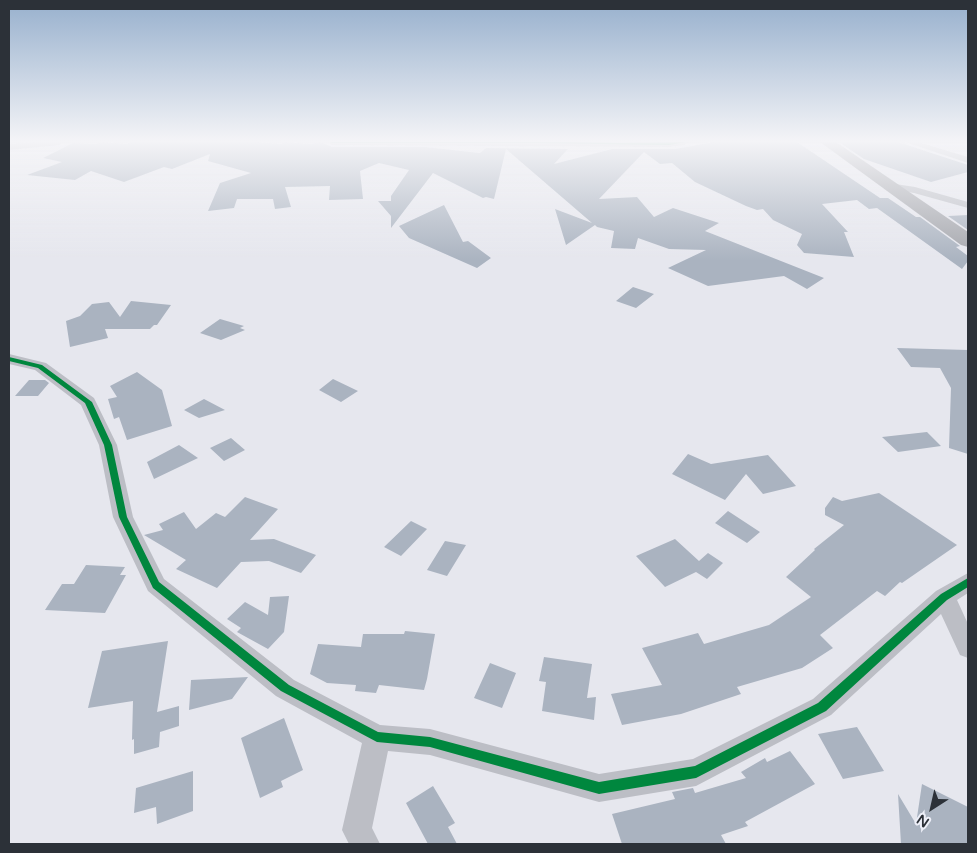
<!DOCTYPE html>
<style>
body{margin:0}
#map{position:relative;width:977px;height:853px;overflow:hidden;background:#e6e7ee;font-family:"Varela Round",sans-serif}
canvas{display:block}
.frame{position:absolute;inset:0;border:10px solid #2c3138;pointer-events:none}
.north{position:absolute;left:907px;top:783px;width:50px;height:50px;-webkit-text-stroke:4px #eef0f9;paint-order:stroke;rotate:215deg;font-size:14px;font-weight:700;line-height:20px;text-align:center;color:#2c3138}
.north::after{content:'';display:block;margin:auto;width:18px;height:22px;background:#2c3138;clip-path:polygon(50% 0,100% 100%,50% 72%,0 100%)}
</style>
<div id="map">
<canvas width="977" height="853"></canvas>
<div class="frame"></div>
<div class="north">N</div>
</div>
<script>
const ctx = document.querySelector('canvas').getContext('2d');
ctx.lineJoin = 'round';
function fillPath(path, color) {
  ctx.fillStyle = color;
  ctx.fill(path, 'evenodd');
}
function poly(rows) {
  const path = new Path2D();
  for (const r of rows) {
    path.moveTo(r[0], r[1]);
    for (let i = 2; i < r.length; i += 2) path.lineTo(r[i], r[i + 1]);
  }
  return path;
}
fillPath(poly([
 [102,142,127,144,130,142,257,142,281,144,285,142,310,144,320,142,332,147,425,147,480,153,486,148,568,149,554,164,612,149,675,149,714,142,797,142,880,198,888,198,916,217,920,217,960,246,956,247,968,256,968,261,962,269,877,208,869,209,857,200,822,204,848,232,844,232,854,257,804,253,797,245,802,234,773,220,763,209,757,210,746,206,695,182,672,163,660,164,644,152,599,199,637,197,654,217,673,208,719,223,705,231,824,278,807,289,784,276,708,286,668,268,706,250,669,249,638,238,635,249,611,248,614,231,597,227,595,225,566,245,555,209,592,223,506,149,494,199,486,197,483,198,433,173,391,228,391,216,378,201,391,201,391,196,409,170,379,163,360,171,363,199,329,200,330,186,285,187,291,207,275,209,273,199,237,199,234,208,208,211,220,183,251,173,208,161,210,154,172,169,164,167,124,182,91,171,75,180,27,175,62,162,43,158,73,143,97,144],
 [839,142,898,142,968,165,968,172,931,182,864,159],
 [444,205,463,242,468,241,491,258,477,268,409,238,399,226],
 [968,215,968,230,948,216],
 [633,287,654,294,636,308,616,301],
 [131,301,171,305,157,325,154,325,150,329,105,329,108,338,70,347,66,321,80,316,92,304,109,302,120,317],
 [220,319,244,326,240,328,245,330,221,340,200,333],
 [897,348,968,350,968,454,949,448,951,388,940,368,911,367],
 [137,372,162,390,172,426,127,440,119,417,114,419,108,399,117,397,110,386],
 [333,379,358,391,341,402,319,390],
 [29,380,45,380,49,383,38,396,15,396],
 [204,399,225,410,199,418,184,410],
 [927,432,941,446,898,452,882,437],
 [231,438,245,450,224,461,210,448],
 [179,445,198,458,154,479,147,462],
 [688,454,711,464,768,455,796,486,763,494,746,474,725,500,672,474],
 [879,493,957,545,902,583,900,582,885,596,877,591,820,635,833,648,802,668,737,687,741,694,681,714,622,725,611,694,662,685,642,648,698,633,704,644,769,625,811,597,786,577,815,550,814,549,844,525,825,515,825,508,833,497,842,501],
 [245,497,278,509,250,540,274,539,316,555,301,573,269,561,241,562,217,588,176,569,186,560,144,535,163,530,159,524,184,512,196,529,216,513,225,517],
 [728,511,760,532,747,543,715,523],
 [411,521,427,529,401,556,384,547],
 [675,539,699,561,708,553,723,563,707,579,696,572,665,587,636,556],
 [445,541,466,545,447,576,427,570],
 [86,565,125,567,120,575,126,575,105,613,45,610,62,584,74,584],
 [289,596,284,632,268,649,237,632,241,628,227,619,245,602,268,615,270,597],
 [405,631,435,634,427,679,424,690,379,685,376,693,355,691,356,685,327,683,310,674,318,644,361,647,363,634,404,634],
 [168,641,157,712,179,706,179,726,160,732,159,747,134,754,134,739,132,740,133,701,88,708,102,651],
 [544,657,592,664,587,698,596,697,594,720,542,711,546,682,539,681],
 [490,663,516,673,502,708,474,698],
 [248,677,232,699,189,710,191,680],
 [284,718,303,770,281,781,283,787,260,798,241,738],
 [857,727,884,771,843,779,818,734],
 [790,751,815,784,745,822,748,826,721,835,726,844,622,844,612,814,675,799,672,792,693,788,695,793,746,778,741,772,765,758,767,762],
 [193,771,193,811,157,824,156,807,134,813,136,788],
 [922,784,968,807,968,844,901,844,898,794,916,824],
 [433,786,455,823,448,827,457,844,428,844,406,803]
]), '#aab3c0');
fillPath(poly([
 [35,142,64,142,59,145,9,150,9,144,35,142],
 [327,142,689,142,684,145,669,147,332,145,327,142],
 [905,142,918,142,968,157,968,163,905,142],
 [889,183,915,187,968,202,968,208,914,193,885,188,884,186,885,184,889,183],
 [9,354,46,363,94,398,117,445,133,517,164,579,294,680,380,725,430,729,599,774,693,759,813,699,936,591,968,573,968,593,957,600,968,624,968,658,960,655,941,614,831,715,696,786,599,802,430,755,388,751,372,828,380,844,349,844,342,830,362,743,276,696,148,591,113,517,99,445,81,405,35,370,9,364,9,354]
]), '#bcbec5');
fillPath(poly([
 [820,142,836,142,968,232,968,247,961,245,820,142]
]), '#a4a6ac');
fillPath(poly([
 [330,142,570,142,618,143,686,142,669,145,538,143,332,143,330,142],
 [9,357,42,365,92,402,112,445,127,517,159,582,289,685,378,732,430,737,599,782,695,766,818,703,941,594,968,578,968,587,947,600,826,711,696,778,599,794,430,747,377,742,281,691,153,588,119,517,104,445,85,403,38,368,9,361,9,357]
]), '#00873e');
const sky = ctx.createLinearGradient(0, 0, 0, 261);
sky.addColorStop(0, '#97b0cd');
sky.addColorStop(0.54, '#f4f4f7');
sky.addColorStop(1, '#f4f4f700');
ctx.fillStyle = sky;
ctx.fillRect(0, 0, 977, 261);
</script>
